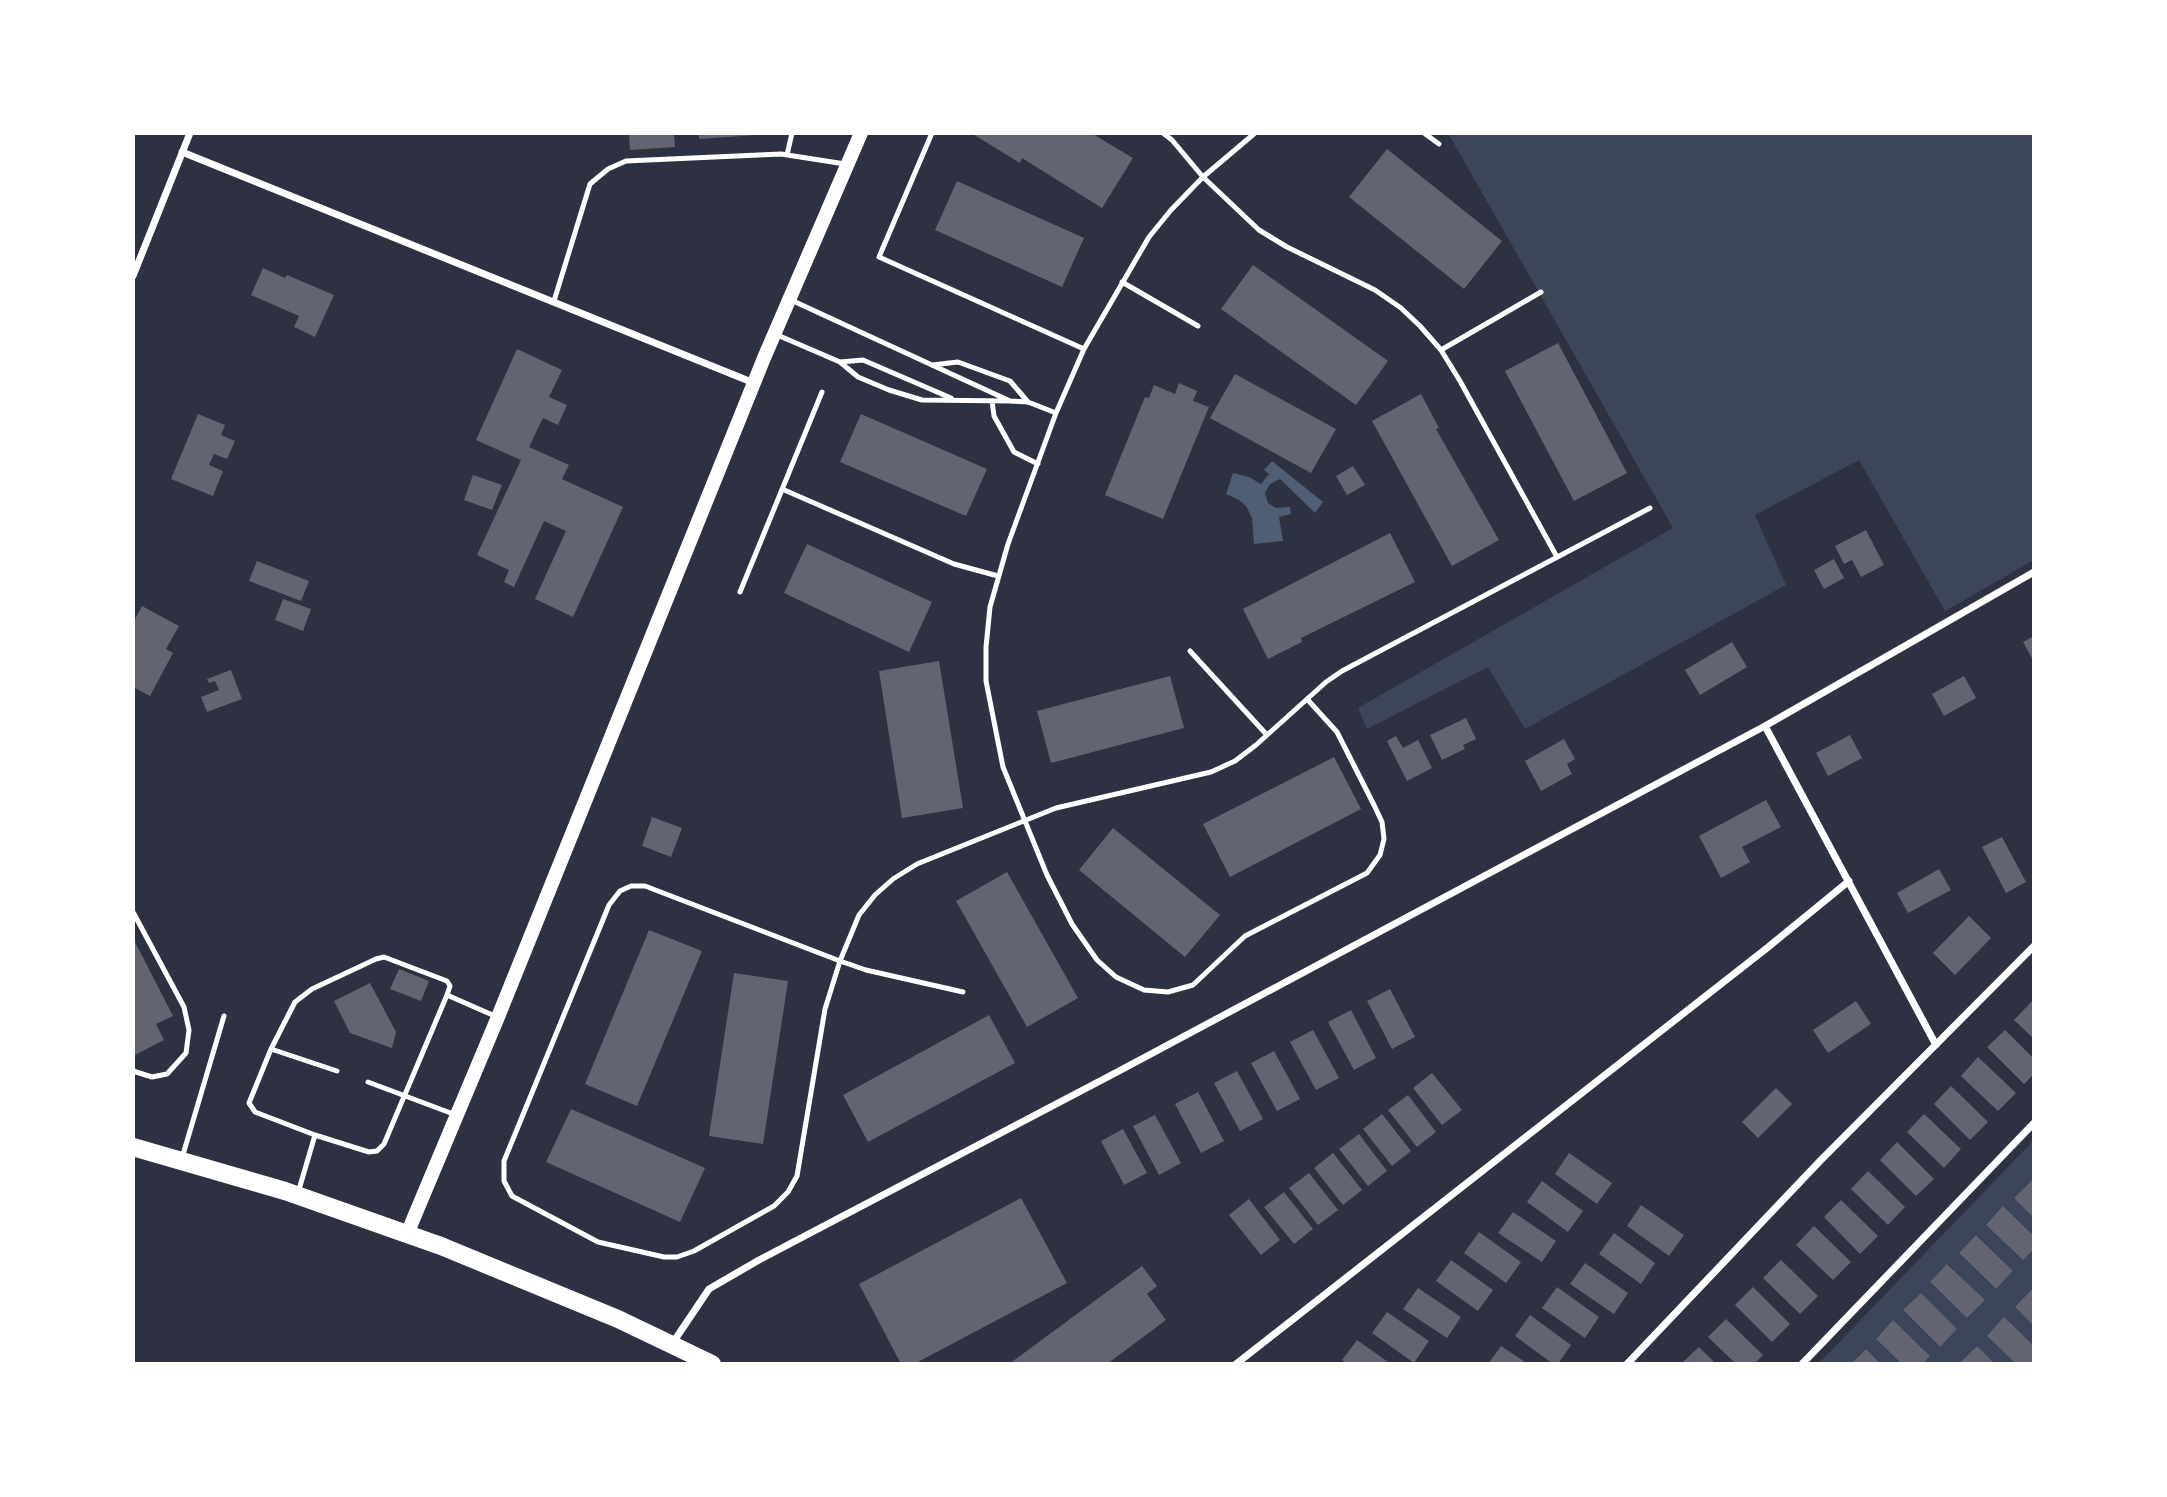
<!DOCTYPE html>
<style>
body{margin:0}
#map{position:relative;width:2167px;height:1497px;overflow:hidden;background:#2d3142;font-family:"Sofia Sans Condensed",sans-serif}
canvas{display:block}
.frame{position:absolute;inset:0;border:135px solid #fff;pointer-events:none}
</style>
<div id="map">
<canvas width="2167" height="1497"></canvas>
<div class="frame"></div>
</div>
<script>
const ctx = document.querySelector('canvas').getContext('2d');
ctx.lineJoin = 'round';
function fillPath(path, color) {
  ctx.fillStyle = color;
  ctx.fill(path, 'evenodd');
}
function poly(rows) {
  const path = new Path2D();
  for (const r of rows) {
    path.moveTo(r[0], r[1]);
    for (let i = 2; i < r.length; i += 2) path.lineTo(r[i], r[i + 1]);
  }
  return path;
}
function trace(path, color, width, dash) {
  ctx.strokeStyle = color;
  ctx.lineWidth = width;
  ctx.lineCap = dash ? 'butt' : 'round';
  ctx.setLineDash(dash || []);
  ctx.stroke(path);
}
fillPath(poly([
 [1448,133,2034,133,2034,560,1945,611,1859,460,1755,515,1786,585,1525,729,1488,667,1367,729,1358,708,1673,528],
 [2034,1140,2034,1182,2031,1180,2014,1198,2034,1218,2034,1236,2004,1207,1986,1225,2023,1260,2034,1249,2034,1291,2032,1289,2015,1307,2034,1326,2034,1346,2004,1318,1987,1336,2016,1364,1995,1364,1977,1346,1960,1364,1923,1364,1930,1356,1893,1321,1876,1339,1902,1364,1881,1364,1866,1349,1851,1364,1818,1364],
 [1977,1235,2013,1272,1995,1289,1959,1253],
 [1948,1264,1984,1300,1968,1318,1930,1283],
 [1921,1293,1957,1329,1939,1347,1903,1311]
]), '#3c4559');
fillPath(poly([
 [1272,461,1323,502,1315,513,1280,479,1270,484,1265,493,1268,503,1276,508,1290,507,1291,514,1279,517,1283,541,1254,544,1252,518,1246,506,1239,500,1226,494,1233,473,1249,477,1261,484,1269,474,1264,470]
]), '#4f5d75');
fillPath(poly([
 [629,133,674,133,675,147,630,150],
 [699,133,756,133,756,135,699,139],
 [971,133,1091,133,1133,158,1102,208,1022,158,1020,163],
 [1387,149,1502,241,1464,289,1349,197],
 [957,181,1084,238,1062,287,935,230],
 [1253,265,1388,361,1356,405,1221,309],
 [263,268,285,278,287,275,334,295,315,337,294,327,299,316,251,295],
 [1558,343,1627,473,1574,501,1505,371],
 [517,349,562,370,549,397,567,405,558,425,543,418,529,447,569,465,562,479,623,507,573,617,535,599,566,531,544,521,514,587,504,582,509,570,477,555,521,460,476,440],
 [1235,374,1336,429,1311,473,1210,418],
 [1179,383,1197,391,1193,401,1209,407,1163,519,1105,495,1145,397,1149,398,1154,385,1175,394],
 [1421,394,1439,428,1436,429,1499,540,1452,566,1372,421],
 [198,414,225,425,221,435,235,441,227,459,214,454,209,465,223,471,213,496,171,479],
 [861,414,987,469,966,516,840,462],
 [1353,466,1365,485,1347,495,1336,476],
 [473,475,502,485,492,510,464,500],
 [1866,530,1884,565,1861,577,1852,560,1844,564,1835,546],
 [1390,533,1415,582,1301,638,1302,642,1268,659,1243,609],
 [807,544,932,602,909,652,784,593],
 [1834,559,1844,578,1824,589,1814,570],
 [257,561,309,581,301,601,249,581],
 [283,599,311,609,303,631,275,620],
 [142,606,179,626,166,649,173,653,150,696,133,687,133,623],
 [2034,636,2034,662,2023,642],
 [1732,642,1747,667,1700,695,1685,670],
 [939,661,963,808,902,818,879,671],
 [231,670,242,699,207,712,201,697,219,690,215,681,209,683,207,679],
 [1170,676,1184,728,1051,763,1037,711],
 [1964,676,1976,698,1944,716,1932,694],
 [1466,718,1476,739,1463,745,1465,749,1442,760,1430,735],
 [1850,735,1862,758,1828,776,1816,753],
 [1396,736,1403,748,1418,740,1432,768,1407,781,1387,741],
 [1564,739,1575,759,1567,764,1572,774,1541,791,1525,761],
 [1334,757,1361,809,1230,877,1203,824],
 [1766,800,1781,827,1742,847,1750,862,1721,878,1699,836],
 [652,817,682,828,671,857,642,846],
 [1113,828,1220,915,1185,957,1079,870],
 [2002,837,2026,882,2006,893,1982,847],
 [1939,869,1951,890,1908,913,1897,893],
 [1007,872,1078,998,1027,1027,956,901],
 [1969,916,1991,938,1955,975,1933,953],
 [649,930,702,951,637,1106,585,1084],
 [133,938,173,1016,156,1024,164,1040,133,1056],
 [399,969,429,981,421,1001,390,989],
 [734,973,788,981,763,1144,709,1136],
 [370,983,396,1032,392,1048,350,1033,334,1001],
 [1390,989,1415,1037,1392,1049,1367,1001],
 [1856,1001,1871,1024,1828,1053,1813,1030],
 [2032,1001,2034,1004,2034,1039,2014,1020],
 [1351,1010,1376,1058,1354,1070,1328,1022],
 [989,1015,1015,1063,868,1142,843,1095],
 [1313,1030,1339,1078,1316,1090,1290,1042],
 [2005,1030,2034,1059,2034,1074,2024,1084,1987,1047],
 [1274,1051,1300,1099,1277,1111,1251,1063],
 [1978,1057,2016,1093,1998,1111,1961,1076],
 [1237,1071,1263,1119,1240,1131,1214,1083],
 [1432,1073,1462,1110,1442,1125,1413,1088],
 [1951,1086,1988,1122,1970,1140,1934,1104],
 [1776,1088,1792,1104,1758,1138,1742,1122],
 [1198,1092,1224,1141,1201,1153,1175,1104],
 [1408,1095,1436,1132,1417,1147,1388,1110],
 [571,1109,705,1168,680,1222,546,1162],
 [1382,1114,1411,1151,1392,1166,1363,1129],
 [1924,1114,1961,1149,1944,1168,1907,1132],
 [1155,1115,1181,1163,1159,1175,1133,1126],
 [1123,1129,1147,1173,1124,1185,1101,1141],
 [1359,1134,1387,1171,1368,1186,1339,1149],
 [1897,1142,1934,1179,1916,1196,1880,1160],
 [1333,1153,1362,1190,1343,1205,1314,1168],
 [1569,1153,1612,1183,1597,1204,1555,1174],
 [1868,1171,1905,1207,1888,1225,1851,1189],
 [1309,1173,1338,1210,1318,1225,1289,1188],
 [2032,1180,2034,1182,2034,1218,2014,1198],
 [1542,1181,1583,1211,1568,1232,1527,1202],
 [1284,1192,1313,1229,1294,1244,1264,1207],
 [1021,1198,1067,1283,914,1364,901,1364,859,1284],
 [1249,1199,1280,1240,1261,1255,1229,1215],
 [1841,1200,1878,1236,1860,1254,1824,1217],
 [1641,1205,1684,1235,1669,1256,1627,1226],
 [2003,1206,2034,1236,2034,1249,2023,1260,1986,1225],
 [1513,1212,1556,1241,1542,1262,1498,1233],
 [1814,1226,1851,1262,1833,1280,1796,1245],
 [1479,1232,1521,1262,1506,1283,1464,1253],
 [1614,1233,1655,1263,1641,1284,1599,1254],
 [1976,1235,2013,1271,1996,1289,1959,1253],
 [1451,1260,1493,1290,1478,1311,1436,1281],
 [1781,1260,1818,1296,1800,1314,1763,1278],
 [1585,1263,1628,1293,1614,1314,1570,1284],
 [1947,1264,1985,1300,1967,1318,1930,1282],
 [1142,1266,1157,1286,1147,1294,1166,1320,1107,1364,1009,1364],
 [1557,1287,1599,1317,1585,1338,1542,1308],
 [1753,1287,1790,1324,1772,1342,1735,1305],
 [1418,1288,1461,1317,1447,1338,1403,1309],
 [2032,1289,2034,1291,2034,1326,2015,1307],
 [1921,1293,1957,1329,1940,1347,1903,1310],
 [1387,1312,1429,1341,1414,1363,1372,1333],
 [1530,1315,1571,1345,1558,1364,1553,1364,1515,1336],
 [2004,1317,2034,1346,2034,1361,2031,1364,2016,1364,1987,1336],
 [1726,1319,1763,1355,1754,1364,1736,1364,1708,1337],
 [1893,1320,1930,1356,1923,1364,1902,1364,1876,1339],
 [1357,1340,1391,1364,1347,1364,1342,1360],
 [1501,1346,1528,1364,1488,1364],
 [1977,1346,1995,1364,1959,1364],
 [1699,1347,1716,1364,1681,1364],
 [1866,1349,1881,1364,1851,1364]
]), '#626471');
trace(poly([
 [932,133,879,257,1084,349],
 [1163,133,1172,140,1203,177,1259,230,1287,247,1375,290,1401,308,1420,326,1441,350,1460,381,1557,557],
 [1255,133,1203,177,1171,210,1149,237,1084,349,1056,413,1008,544,990,607,986,647,986,681,1003,767,1047,875,1072,924,1097,960,1116,977,1144,990,1168,992,1193,985,1245,936,1367,873,1380,855,1384,839,1382,822,1374,805,1337,732,1307,699],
 [1424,133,1439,144],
 [787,155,792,133],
 [1122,282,1198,326],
 [554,301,590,184,608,169,626,161,781,154,845,164],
 [775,334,840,362,858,377,889,390,922,400,1010,401,791,300],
 [1441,350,1541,292],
 [840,362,863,360,951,398],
 [932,365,958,362,1010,381,1028,402],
 [992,401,994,416,1014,452,1038,464],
 [1010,401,1028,402,1056,413],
 [782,489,954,564,998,576],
 [740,592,822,392],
 [1190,651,1267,735],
 [133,912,184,1007,189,1030,186,1053,167,1074,152,1077,133,1071],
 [963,992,866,970,840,961,645,886,631,886,620,891,609,905,504,1161,504,1181,512,1196,598,1242,664,1257,677,1257,694,1251,774,1206,788,1192,797,1176,825,1009,840,961,859,915,875,895,893,879,917,864,1056,808,1211,772,1235,761,1256,745,1326,682,1342,671,1650,508],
 [271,1049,337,1071],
 [368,1082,456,1115],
 [315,1135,255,1112,249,1103,271,1049,295,1002,312,989,376,959,384,957,447,981,450,986,447,995],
 [182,1158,224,1016],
 [298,1193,315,1135,369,1152,377,1151,384,1144,447,995,497,1017]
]), '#fff', 5);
trace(poly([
 [182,152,754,383],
 [133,276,190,133],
 [1765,726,1936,1045],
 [672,1344,709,1289,759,1260,1119,1071,1765,726,2034,572],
 [1236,1364,1767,948,1849,881],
 [1627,1364,1820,1161,2034,946],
 [1802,1364,2034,1123]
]), '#fff', 7);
trace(poly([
 [407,1234,498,1017,764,358,861,133]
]), '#fff', 14);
trace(poly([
 [133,1147,285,1191,441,1246,618,1319,712,1364]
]), '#fff', 18);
</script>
